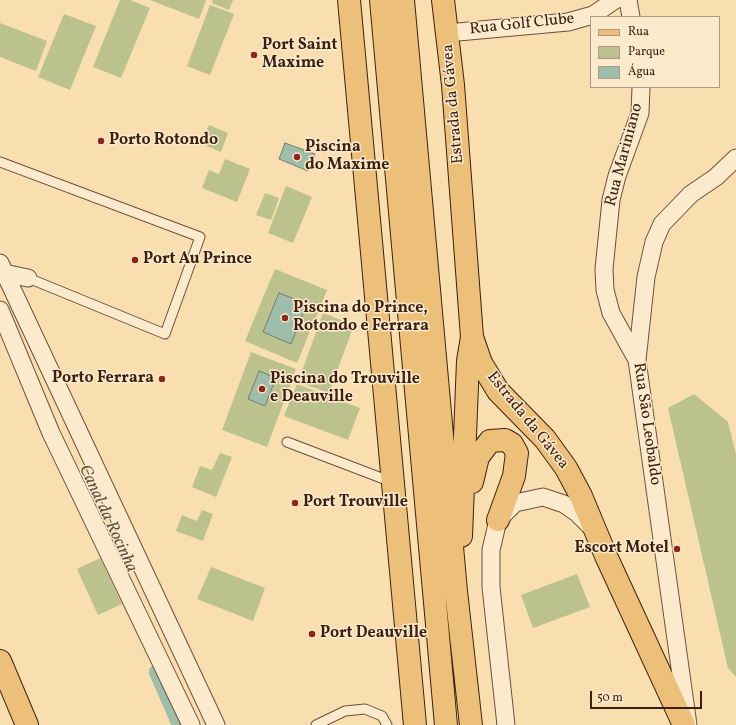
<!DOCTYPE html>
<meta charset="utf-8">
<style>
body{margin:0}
#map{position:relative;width:736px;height:725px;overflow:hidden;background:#f9dfb0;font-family:Vollkorn,serif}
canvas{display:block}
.legend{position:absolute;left:590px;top:16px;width:130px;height:72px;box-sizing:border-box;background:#fbeacc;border:1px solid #af9982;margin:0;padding:5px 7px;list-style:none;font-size:12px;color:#3e2012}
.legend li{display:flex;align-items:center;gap:8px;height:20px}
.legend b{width:20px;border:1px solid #af9982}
.scale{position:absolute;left:590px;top:691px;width:112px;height:18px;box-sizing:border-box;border:2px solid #3e2012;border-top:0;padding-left:5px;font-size:12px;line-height:14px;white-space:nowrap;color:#3e2012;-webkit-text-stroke:3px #fbeacc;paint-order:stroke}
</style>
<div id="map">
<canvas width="736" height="725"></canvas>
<ul class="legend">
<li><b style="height:5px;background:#ecc078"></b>Rua</li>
<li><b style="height:11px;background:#bbc28d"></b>Parque</li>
<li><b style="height:11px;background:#9ebdab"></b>Água</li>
</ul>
<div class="scale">50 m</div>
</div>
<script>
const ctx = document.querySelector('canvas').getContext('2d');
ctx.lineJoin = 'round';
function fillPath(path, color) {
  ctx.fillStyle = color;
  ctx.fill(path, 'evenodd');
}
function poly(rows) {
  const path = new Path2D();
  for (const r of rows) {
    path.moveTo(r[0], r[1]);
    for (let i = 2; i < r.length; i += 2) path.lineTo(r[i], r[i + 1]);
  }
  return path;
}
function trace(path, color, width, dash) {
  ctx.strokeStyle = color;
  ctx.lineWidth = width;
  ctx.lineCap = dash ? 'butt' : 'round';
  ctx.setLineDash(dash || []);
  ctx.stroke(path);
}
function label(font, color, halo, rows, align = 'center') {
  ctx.font = font + ' Vollkorn,serif';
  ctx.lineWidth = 3;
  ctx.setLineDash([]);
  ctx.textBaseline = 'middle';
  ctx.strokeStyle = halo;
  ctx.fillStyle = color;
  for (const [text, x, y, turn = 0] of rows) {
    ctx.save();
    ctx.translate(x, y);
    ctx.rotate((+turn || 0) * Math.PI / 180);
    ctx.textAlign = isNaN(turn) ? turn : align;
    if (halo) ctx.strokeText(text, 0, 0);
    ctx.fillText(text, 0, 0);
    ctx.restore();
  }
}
fillPath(poly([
 [120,0,130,0,150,8,121,78,93,67],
 [150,0,206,0,199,19],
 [213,0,233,0,229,10,212,3],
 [210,5,234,14,210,75,187,66],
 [64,14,96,26,70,90,38,77],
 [0,23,47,41,36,71,0,57],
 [209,125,228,133,221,152,202,144],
 [225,159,250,169,237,202,202,188,209,170,219,174],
 [286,186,312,197,293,243,268,233],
 [265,193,279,198,271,220,256,215],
 [275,269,327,290,297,363,245,341],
 [323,313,354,325,329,393,298,382],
 [251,352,296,369,267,447,222,430],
 [297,384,360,408,348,440,284,416],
 [694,394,728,422,736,454,736,677,728,668,668,408],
 [220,453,232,457,216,497,192,487,200,466,212,470],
 [202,510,213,514,203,541,176,531,182,515,197,521],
 [100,558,122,604,98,615,77,569],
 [211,567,265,588,253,621,197,599],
 [577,574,590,607,533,628,521,595]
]), '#bbc28d');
const water = poly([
 [285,143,315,154,308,171,279,159,285,143],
 [279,293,307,304,291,344,263,332,279,293],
 [259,371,276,378,265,406,248,399,259,371]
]);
fillPath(water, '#9ebdab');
trace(water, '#787e6e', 1);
trace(poly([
 [157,672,180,725]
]), '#9ebdab', 16);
const service = poly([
 [0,162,200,237,165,334,28,278],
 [287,442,392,482],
 [316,725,345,711,365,709,382,716,387,725]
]);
const minor = poly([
 [628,0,631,17],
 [447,33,568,22,593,15,615,0],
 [0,263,216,725],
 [4,273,28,278],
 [0,310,51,433,191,725],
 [637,360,611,313,605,290,604,269,611,200,617,176,640,113,641,87],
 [506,725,491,587,491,550,498,520,515,503,543,497,564,504,577,513,592,528],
 [688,725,637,360,646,277,654,242,662,224,691,194,716,177,736,158]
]);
const primary = poly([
 [349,0,415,725],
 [443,0,453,85,472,337,481,363,498,391,545,439,566,468,581,496,606,556,684,725],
 [0,661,27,725]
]);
const trunk = poly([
 [381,0,446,725],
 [403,0,456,591,471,725],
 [472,482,478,457,490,441,505,440,512,444,517,453,514,476,498,520],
 [461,536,468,361,472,337]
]);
trace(service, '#6d503a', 11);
trace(minor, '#6d503a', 19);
trace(primary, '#3e2012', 24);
trace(trunk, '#3e2012', 24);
trace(service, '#fbeacc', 9);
trace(minor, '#fbeacc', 17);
trace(primary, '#ecc078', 22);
trace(trunk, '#ecc078', 22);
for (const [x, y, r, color] of [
 [254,55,4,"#8f2418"],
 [101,141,4,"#8f2418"],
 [297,157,4,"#8f2418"],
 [135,260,4,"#8f2418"],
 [285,318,4,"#8f2418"],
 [162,379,4,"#8f2418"],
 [262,389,4,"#8f2418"],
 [295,503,4,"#8f2418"],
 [677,549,4,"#8f2418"],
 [312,634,4,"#8f2418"]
]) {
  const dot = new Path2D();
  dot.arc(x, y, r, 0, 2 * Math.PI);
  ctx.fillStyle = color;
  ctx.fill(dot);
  trace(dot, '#fbeacc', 1.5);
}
label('16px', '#3e2012', '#fbeacc', [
 ["Rua Golf Clube",522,25,-6],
 ["Estrada da Gávea",454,104,-95],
 ["Rua Mariniano",625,155,-75],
 ["Estrada da Gávea",527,421,51],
 ["Rua São Leobaldo",646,424,82]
]);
label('bold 16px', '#3e2012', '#fbeacc', [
 ["Port Saint",262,46],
 ["Maxime",262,64],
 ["Porto Rotondo",109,141],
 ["Piscina",305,148],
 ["do Maxime",305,166],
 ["Port Au Prince",143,260],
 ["Piscina do Prince,",293,309],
 ["Rotondo e Ferrara",293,327],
 ["Porto Ferrara",154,379,"right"],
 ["Piscina do Trouville",270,380],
 ["e Deauville",270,398],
 ["Port Trouville",303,503],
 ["Escort Motel",669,549,"right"],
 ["Port Deauville",320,634]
], 'left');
label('italic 17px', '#5b4f40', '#fbeacc', [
 ["Canal da Rocinha",107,519,65]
]);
</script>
